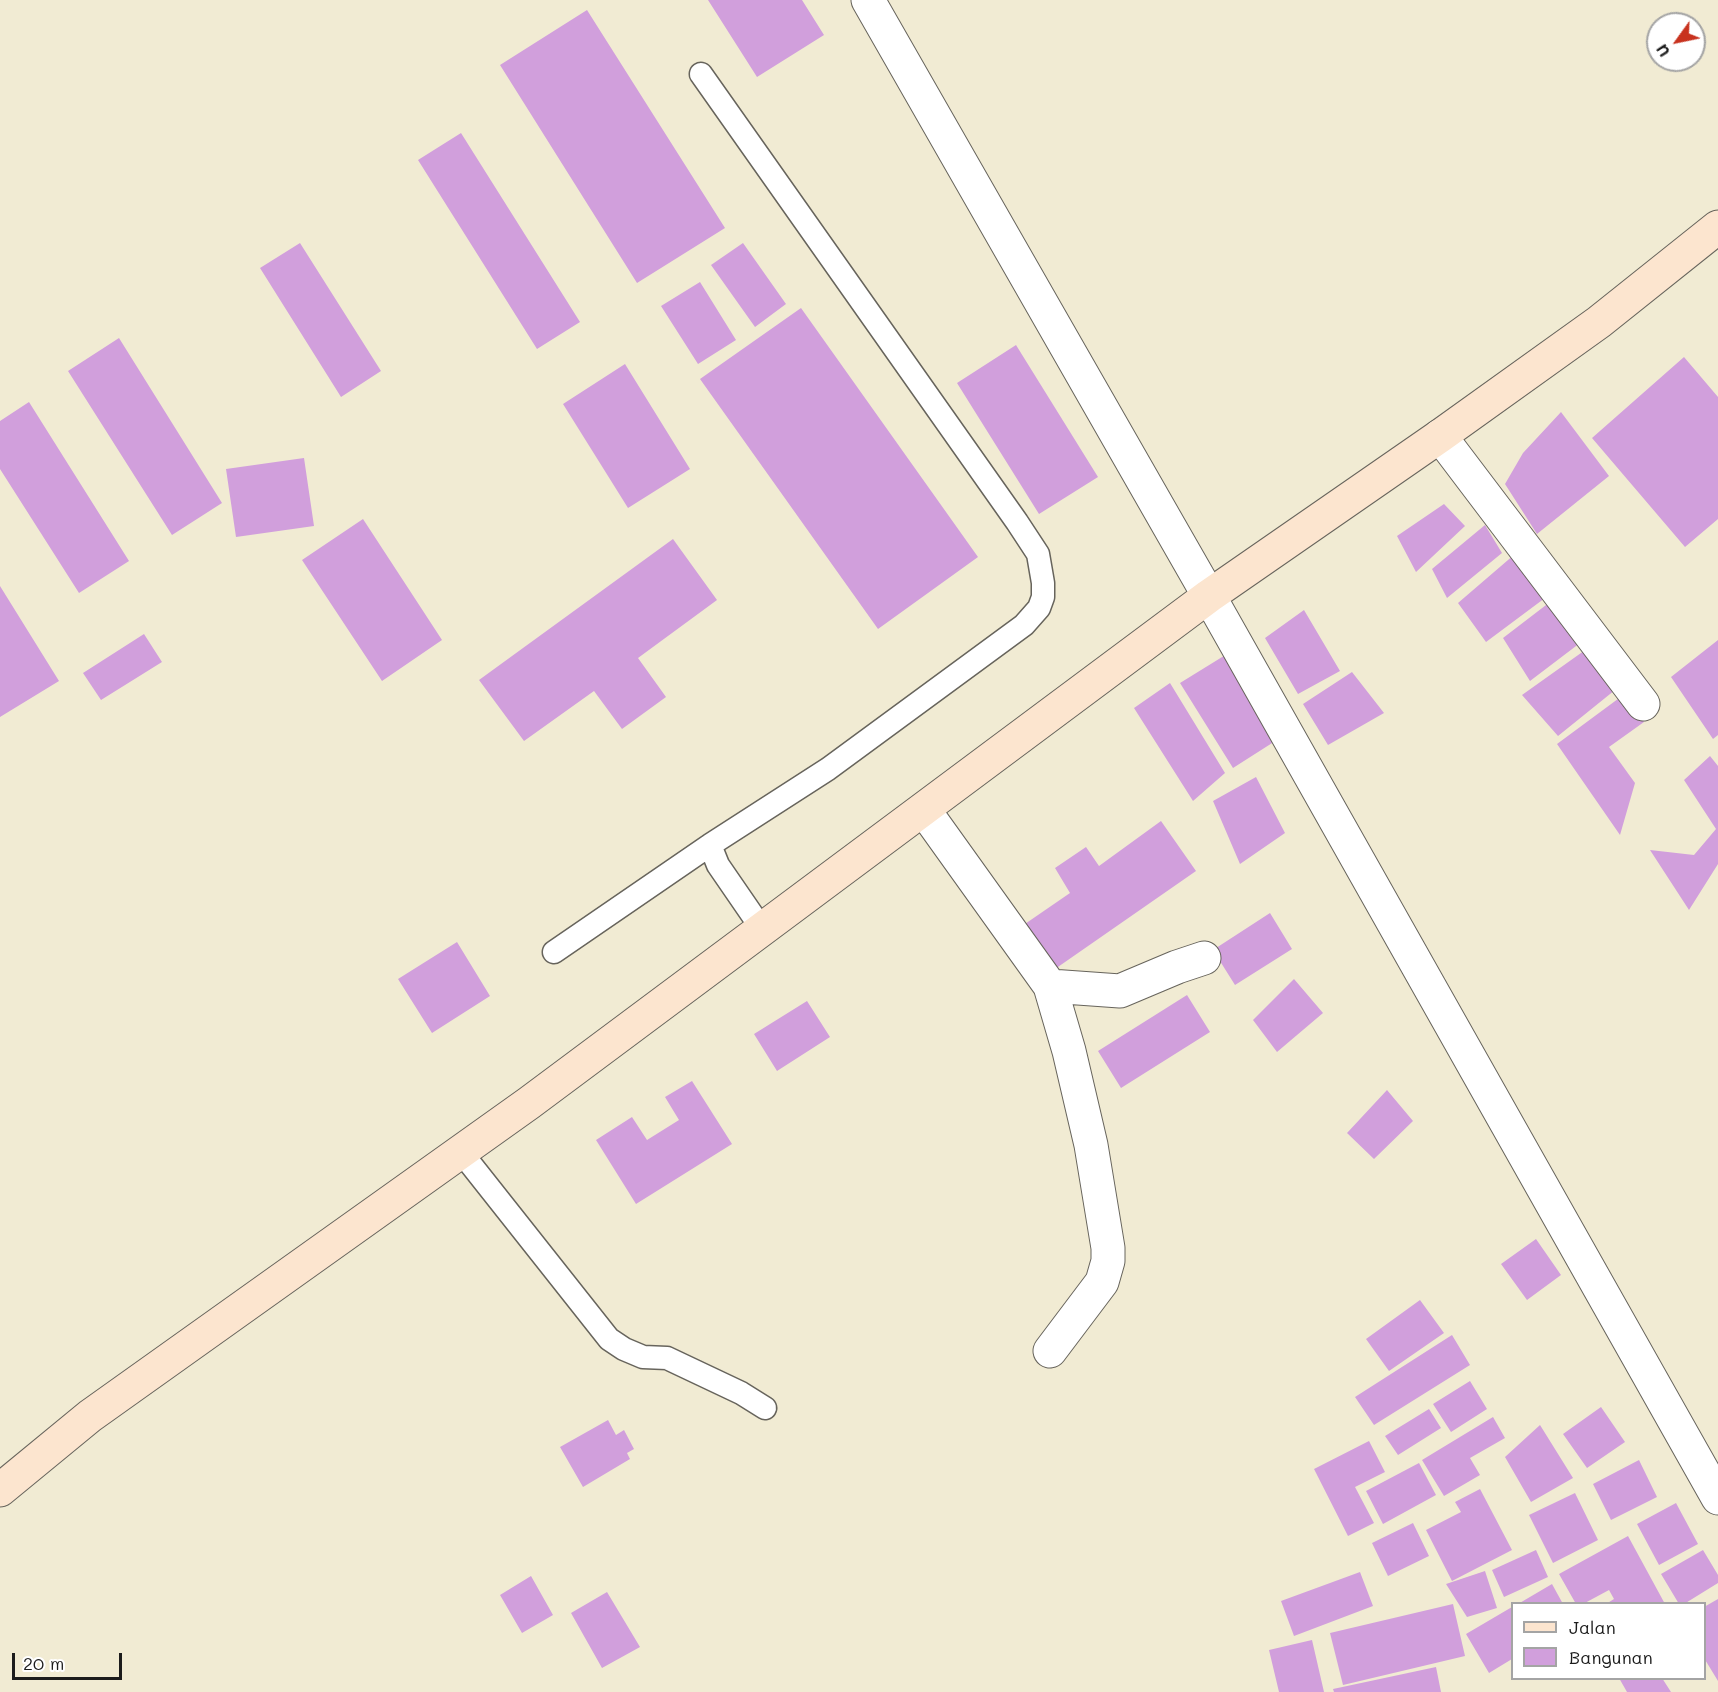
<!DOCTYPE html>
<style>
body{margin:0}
#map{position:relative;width:1718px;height:1692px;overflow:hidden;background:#f1ebd3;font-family:Mali,sans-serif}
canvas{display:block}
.legend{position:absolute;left:1511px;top:1602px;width:195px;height:78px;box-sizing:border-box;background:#fff;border:2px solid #a4a4a4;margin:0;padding:8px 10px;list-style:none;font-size:18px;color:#1c1c1c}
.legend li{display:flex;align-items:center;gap:12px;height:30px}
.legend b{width:30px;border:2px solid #a4a4a4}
.north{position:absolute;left:1646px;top:12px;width:60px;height:60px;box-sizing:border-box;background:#fff;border:2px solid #a4a4a4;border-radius:50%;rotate:237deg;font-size:16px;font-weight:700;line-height:24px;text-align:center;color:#1c1c1c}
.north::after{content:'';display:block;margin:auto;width:21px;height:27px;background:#c8321e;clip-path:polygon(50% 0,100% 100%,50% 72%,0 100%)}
.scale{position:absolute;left:12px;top:1653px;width:110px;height:27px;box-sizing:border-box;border:3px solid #1c1c1c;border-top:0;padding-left:8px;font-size:18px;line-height:21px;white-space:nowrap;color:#1c1c1c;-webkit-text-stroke:4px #fff;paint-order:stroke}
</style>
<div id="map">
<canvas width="1718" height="1692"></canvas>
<ul class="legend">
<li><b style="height:8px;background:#fce5cf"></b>Jalan</li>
<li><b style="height:16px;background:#d19fdc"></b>Bangunan</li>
</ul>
<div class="north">U</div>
<div class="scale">20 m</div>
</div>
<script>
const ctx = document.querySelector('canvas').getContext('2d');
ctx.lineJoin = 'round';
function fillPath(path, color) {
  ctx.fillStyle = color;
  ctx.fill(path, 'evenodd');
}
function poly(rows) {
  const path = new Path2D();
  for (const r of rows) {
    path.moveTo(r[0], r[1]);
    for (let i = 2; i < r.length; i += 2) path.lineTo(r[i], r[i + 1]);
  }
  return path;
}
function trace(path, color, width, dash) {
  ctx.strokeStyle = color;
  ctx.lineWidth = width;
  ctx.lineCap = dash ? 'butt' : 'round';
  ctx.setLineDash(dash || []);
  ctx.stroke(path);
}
fillPath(poly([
 [708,0,802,0,824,35,757,77],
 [587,10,725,228,637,283,500,65],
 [461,133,580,322,537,349,418,160],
 [300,243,381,371,341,397,260,268],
 [743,243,786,304,755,327,711,265],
 [700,282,736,340,698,364,661,306],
 [801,308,978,557,878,629,700,379],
 [119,338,222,503,172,535,68,371],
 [1016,345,1098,477,1039,514,957,383],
 [1684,357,1718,397,1718,519,1685,547,1592,438],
 [625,364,690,469,628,508,563,404],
 [29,402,129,561,79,593,0,469,0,421],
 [1561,412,1609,476,1537,534,1505,484,1523,453],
 [304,458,314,526,236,537,226,469],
 [1444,504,1465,526,1416,572,1397,536],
 [363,519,442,640,382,681,302,560],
 [1485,525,1502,553,1447,598,1432,569],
 [673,539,717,600,638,658,666,697,622,729,594,691,524,741,479,680],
 [1515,554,1545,598,1486,642,1458,603],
 [0,586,59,681,0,717],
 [1550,602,1580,643,1530,681,1503,638],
 [1304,610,1340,671,1298,694,1265,638],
 [144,634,162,662,101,700,83,673],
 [1718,640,1718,735,1713,739,1671,677],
 [1588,648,1615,690,1558,736,1522,695],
 [1227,654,1280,738,1233,768,1180,683],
 [1352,672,1384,713,1328,745,1303,704],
 [1170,683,1225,773,1193,801,1134,708],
 [1626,693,1644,722,1609,747,1635,783,1620,835,1557,744],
 [1710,756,1718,766,1718,864,1689,910,1650,850,1694,855,1716,829,1684,780],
 [1256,777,1285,833,1240,864,1213,801],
 [1161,821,1196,871,1055,969,1022,926,1070,893,1055,868,1086,847,1099,866],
 [1270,913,1292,949,1235,985,1213,950],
 [457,942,490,996,432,1033,398,979],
 [1294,979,1323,1013,1277,1052,1253,1020],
 [1187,995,1210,1032,1121,1088,1098,1051],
 [807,1001,830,1037,777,1071,754,1034],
 [692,1081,732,1144,636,1204,596,1140,632,1117,647,1140,679,1120,665,1097],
 [1387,1090,1413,1121,1374,1159,1347,1133],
 [1536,1239,1561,1275,1527,1300,1501,1264],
 [1420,1300,1444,1333,1389,1371,1366,1339],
 [1452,1335,1470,1365,1374,1425,1355,1397],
 [1470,1381,1487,1409,1451,1432,1433,1404],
 [1601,1407,1625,1442,1587,1468,1563,1434],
 [1429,1409,1441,1428,1398,1455,1385,1436],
 [1493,1417,1505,1438,1470,1458,1480,1475,1444,1496,1422,1460],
 [608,1420,616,1435,624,1430,634,1449,627,1453,630,1459,583,1487,560,1447],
 [1540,1425,1573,1478,1531,1502,1505,1457],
 [1369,1441,1385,1472,1355,1487,1374,1523,1348,1536,1314,1469],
 [1639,1460,1657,1497,1611,1520,1593,1484],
 [1419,1463,1436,1495,1383,1524,1366,1491],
 [1480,1489,1512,1550,1452,1581,1426,1530,1461,1512,1455,1502],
 [1575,1493,1598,1540,1553,1563,1529,1515],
 [1676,1503,1698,1544,1659,1565,1637,1524],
 [1413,1523,1429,1556,1388,1576,1372,1543],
 [1628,1536,1665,1604,1606,1604,1614,1599,1609,1590,1583,1604,1576,1604,1559,1574],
 [1536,1550,1548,1577,1504,1597,1492,1570],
 [1703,1550,1718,1575,1718,1583,1684,1604,1679,1604,1661,1574],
 [1485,1571,1497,1608,1467,1617,1446,1584],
 [1360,1572,1373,1606,1294,1636,1281,1601],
 [531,1576,553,1615,522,1633,500,1595],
 [1552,1584,1563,1604,1518,1604],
 [607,1592,640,1647,602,1668,571,1613],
 [1718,1599,1718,1681,1704,1658,1704,1607],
 [1453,1604,1465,1656,1343,1685,1330,1633],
 [1512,1607,1512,1659,1489,1673,1466,1634],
 [1312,1640,1324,1692,1279,1692,1269,1650],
 [1436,1667,1441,1692,1334,1692,1333,1689],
 [1619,1678,1662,1678,1671,1692,1627,1692]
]), '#d19fdc');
const service = poly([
 [701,74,1017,522,1038,554,1043,583,1043,597,1039,608,1024,625,828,769,710,845,718,865,762,929],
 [554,952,710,845],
 [461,1152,609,1339,624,1349,643,1357,667,1358,741,1393,765,1408]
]);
const minor = poly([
 [868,0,1209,596,1718,1498],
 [1440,436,1643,704],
 [924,810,1050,986,1069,1051,1091,1145,1108,1248,1108,1261,1102,1282,1050,1351],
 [1050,986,1120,991,1177,967,1204,958]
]);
const secondary = poly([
 [0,1490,90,1416,529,1103,1209,596,1440,436,1599,322,1718,227]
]);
trace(service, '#67645c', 25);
trace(minor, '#67645c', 35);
trace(secondary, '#67645c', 35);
trace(service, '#fff', 22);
trace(minor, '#fff', 33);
trace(secondary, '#fce5cf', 33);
</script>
